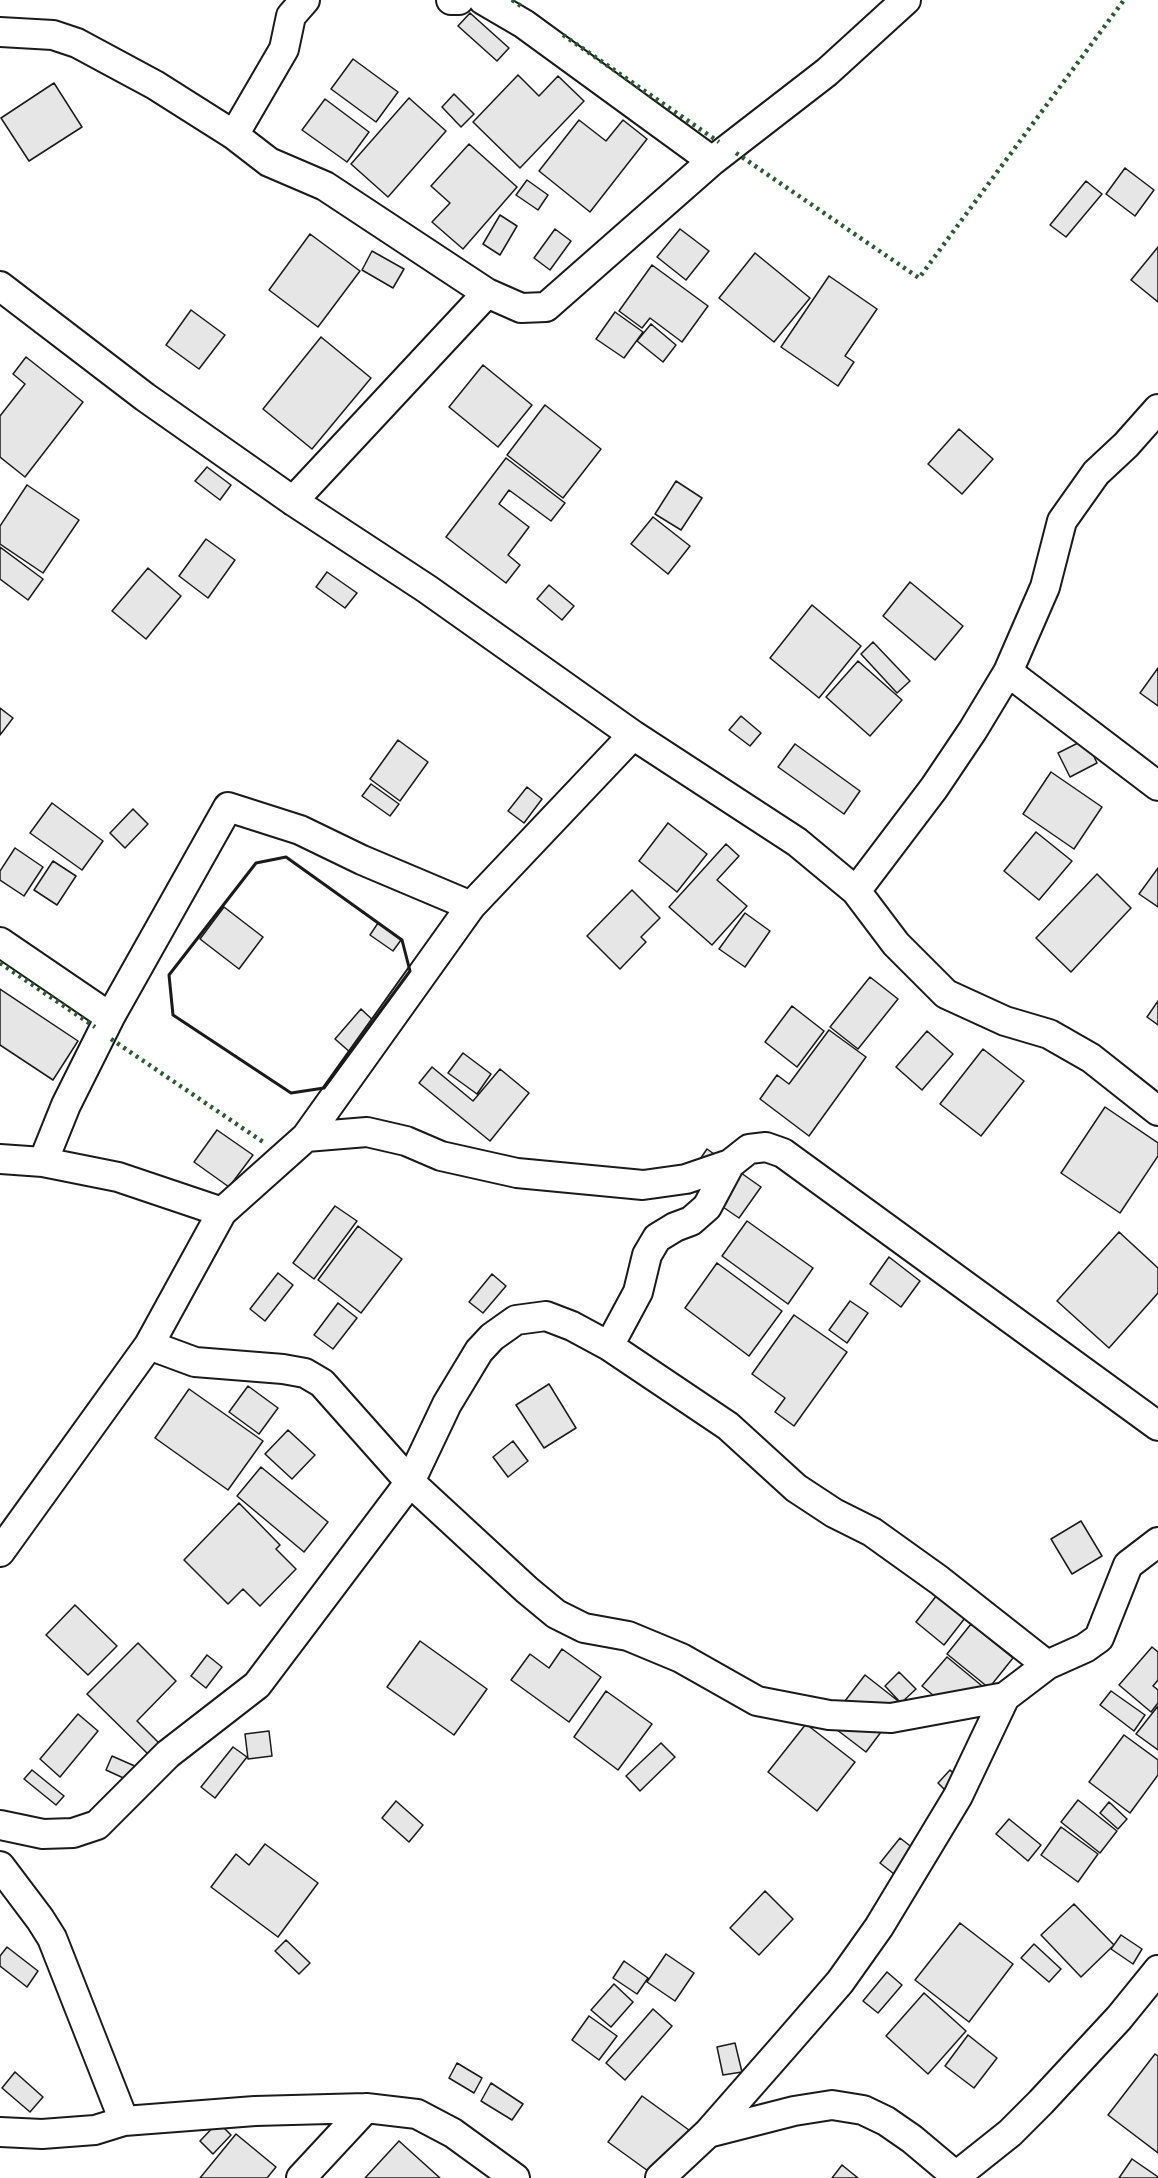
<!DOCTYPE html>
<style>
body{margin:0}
canvas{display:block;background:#fff}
</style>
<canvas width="1158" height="2178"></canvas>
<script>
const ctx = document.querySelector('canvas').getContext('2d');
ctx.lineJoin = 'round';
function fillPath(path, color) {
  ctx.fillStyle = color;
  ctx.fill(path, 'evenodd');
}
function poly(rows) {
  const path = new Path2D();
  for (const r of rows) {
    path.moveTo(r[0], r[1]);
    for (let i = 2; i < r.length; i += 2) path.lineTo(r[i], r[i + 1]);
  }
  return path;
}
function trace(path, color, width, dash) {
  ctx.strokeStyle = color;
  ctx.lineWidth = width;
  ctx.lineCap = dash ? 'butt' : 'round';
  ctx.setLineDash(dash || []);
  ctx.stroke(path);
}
const building = poly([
 [470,13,509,48,497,61,458,26,470,13],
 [353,59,398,92,376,122,331,89,353,59],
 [518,75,539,96,558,76,584,101,520,168,473,122,518,75],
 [54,83,82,127,29,161,1,118,54,83],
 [454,94,474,114,461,127,442,107,454,94],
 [409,98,446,131,388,197,351,164,409,98],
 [325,99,369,132,347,162,302,130,325,99],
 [579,120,606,141,623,120,647,139,590,212,539,171,579,120],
 [469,144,517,187,463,249,432,222,450,203,431,186,469,144],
 [1125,168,1154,190,1135,216,1106,194,1125,168],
 [527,180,548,195,538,210,516,195,527,180],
 [1086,181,1102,194,1066,237,1050,225,1086,181],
 [500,215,517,226,500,255,483,244,500,215],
 [555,229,571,241,550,270,534,258,555,229],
 [680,229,709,251,686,280,657,257,680,229],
 [310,234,360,271,318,327,269,290,310,234],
 [1158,247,1158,302,1131,280,1158,247],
 [372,251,404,269,393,288,362,270,372,251],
 [755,253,810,298,774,342,719,298,755,253],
 [652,265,708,306,682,342,650,318,642,328,619,311,652,265],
 [829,276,877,309,845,356,854,362,838,386,781,347,829,276],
 [191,310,225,335,199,369,166,345,191,310],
 [615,312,643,332,624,358,596,339,615,312],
 [651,324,676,345,663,362,637,341,651,324],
 [321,337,371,378,312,449,263,409,321,337],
 [26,357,83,402,25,477,0,457,0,416,25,384,13,374,26,357],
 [483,365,532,405,498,447,449,407,483,365],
 [545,405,601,449,563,498,507,455,545,405],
 [959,429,993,459,962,494,928,464,959,429],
 [506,458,565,503,551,521,509,490,499,504,529,527,508,555,520,565,506,583,446,537,506,458],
 [207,467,231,485,220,500,195,481,207,467],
 [676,481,702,498,681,530,655,514,676,481],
 [27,485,79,520,43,573,0,544,0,526,27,485],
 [653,517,690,546,668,574,631,544,653,517],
 [206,539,235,560,208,598,179,576,206,539],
 [0,547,43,579,28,600,0,579,0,547],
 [148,568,181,596,146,639,112,611,148,568],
 [327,572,357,593,345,608,316,587,327,572],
 [910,582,963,626,935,660,883,616,910,582],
 [549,585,574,606,562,620,537,599,549,585],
 [812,605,861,646,819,698,770,658,812,605],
 [873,642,910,681,897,693,861,654,873,642],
 [858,661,902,700,870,736,826,697,858,661],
 [1158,668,1158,706,1140,693,1158,668],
 [0,708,13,718,0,735,0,708],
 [741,716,761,733,750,746,729,730,741,716],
 [1086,739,1097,763,1070,777,1058,753,1086,739],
 [398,740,428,762,400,801,370,779,398,740],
 [795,744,860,791,844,814,778,767,795,744],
 [1051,772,1102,807,1074,849,1023,814,1051,772],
 [371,784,399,804,390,816,362,796,371,784],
 [527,787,542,799,524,823,508,811,527,787],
 [52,803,103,841,82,870,30,833,52,803],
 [133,809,148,824,125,848,110,833,133,809],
 [668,823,707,854,677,892,639,861,668,823],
 [1036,832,1072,861,1039,900,1004,871,1036,832],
 [726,844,739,856,717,880,747,906,712,945,669,907,726,844],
 [15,848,43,867,24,896,0,880,0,871,15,848],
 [53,861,76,876,57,905,34,890,53,861],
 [1158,868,1158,907,1139,894,1158,868],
 [1097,874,1131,908,1071,972,1036,938,1097,874],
 [632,890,660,918,641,937,646,942,620,969,587,936,632,890],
 [224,907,263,937,239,969,200,939,224,907],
 [745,913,770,931,745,967,719,949,745,913],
 [378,923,401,940,393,951,370,935,378,923],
 [870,977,898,999,858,1049,830,1027,870,977],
 [0,989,78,1041,53,1080,0,1045,0,989],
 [1158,1001,1158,1025,1147,1017,1158,1001],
 [792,1006,824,1031,797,1067,765,1042,792,1006],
 [361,1009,377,1024,351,1053,335,1039,361,1009],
 [829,1030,866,1057,809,1136,760,1099,777,1075,789,1084,829,1030],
 [927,1031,953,1054,922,1090,896,1067,927,1031],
 [983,1049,1024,1081,981,1136,940,1104,983,1049],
 [463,1053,491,1074,477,1094,448,1073,463,1053],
 [432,1067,473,1101,500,1069,529,1093,490,1141,419,1083,432,1067],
 [1105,1107,1158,1143,1158,1156,1120,1213,1061,1173,1105,1107],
 [217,1130,253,1155,229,1187,194,1162,217,1130],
 [707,1149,761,1187,739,1218,685,1181,707,1149],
 [335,1206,357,1221,314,1279,293,1263,335,1206],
 [747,1221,813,1268,788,1304,722,1256,747,1221],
 [358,1226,402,1259,361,1313,318,1280,358,1226],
 [1119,1232,1158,1268,1158,1293,1109,1348,1057,1301,1119,1232],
 [889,1257,920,1281,901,1307,870,1284,889,1257],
 [717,1263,782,1311,749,1356,685,1308,717,1263],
 [278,1273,293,1285,265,1321,250,1309,278,1273],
 [492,1274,506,1286,483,1313,469,1302,492,1274],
 [850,1301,868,1313,847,1343,829,1330,850,1301],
 [338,1303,357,1318,333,1349,314,1335,338,1303],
 [794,1315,847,1352,794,1426,775,1412,785,1398,752,1374,794,1315],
 [549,1384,576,1428,544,1448,516,1405,549,1384],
 [248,1386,278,1408,259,1434,229,1412,248,1386],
 [189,1389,263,1441,228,1490,155,1438,189,1389],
 [288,1430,315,1455,292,1479,265,1454,288,1430],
 [513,1441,528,1461,508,1477,493,1457,513,1441],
 [261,1467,328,1522,304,1552,237,1496,261,1467],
 [239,1503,280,1545,276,1549,296,1569,260,1606,243,1589,228,1604,184,1560,239,1503],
 [1081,1521,1102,1556,1072,1574,1051,1539,1081,1521],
 [937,1595,965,1618,944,1645,916,1622,937,1595],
 [75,1605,117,1646,88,1675,46,1635,75,1605],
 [971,1624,1013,1658,989,1688,947,1654,971,1624],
 [420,1641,487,1689,454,1735,387,1687,420,1641],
 [138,1643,176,1681,137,1721,160,1744,149,1755,87,1694,138,1643],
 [1152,1647,1158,1652,1158,1680,1153,1686,1158,1690,1158,1703,1151,1712,1119,1685,1152,1647],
 [562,1649,601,1677,569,1722,511,1680,530,1654,549,1668,562,1649],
 [207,1655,222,1667,206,1688,191,1676,207,1655],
 [947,1657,987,1690,963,1720,922,1686,947,1657],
 [899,1672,916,1689,901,1703,885,1686,899,1672],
 [865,1675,902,1704,866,1752,828,1723,865,1675],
 [606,1691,652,1724,618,1770,574,1737,606,1691],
 [1111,1691,1145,1715,1134,1731,1100,1705,1111,1691],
 [1158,1706,1158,1750,1136,1734,1158,1706],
 [78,1714,98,1731,60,1777,40,1759,78,1714],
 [806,1724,855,1762,817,1811,768,1772,806,1724],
 [269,1731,272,1756,248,1759,245,1734,269,1731],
 [1124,1735,1158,1760,1158,1775,1130,1813,1089,1782,1124,1735],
 [661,1743,675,1757,640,1791,626,1776,661,1743],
 [233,1747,247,1757,215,1798,201,1787,233,1747],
 [112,1756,137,1767,130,1781,106,1770,112,1756],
 [32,1770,64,1796,56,1805,24,1779,32,1770],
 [950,1770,965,1784,952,1797,938,1783,950,1770],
 [1078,1800,1117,1831,1100,1853,1061,1822,1078,1800],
 [396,1801,423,1825,409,1842,382,1818,396,1801],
 [1109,1802,1127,1819,1118,1829,1100,1813,1109,1802],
 [1009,1819,1041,1845,1028,1861,996,1834,1009,1819],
 [1061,1827,1098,1854,1078,1882,1041,1855,1061,1827],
 [900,1838,914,1849,894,1874,880,1863,900,1838],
 [265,1844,318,1883,278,1937,211,1887,236,1854,249,1865,265,1844],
 [765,1891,793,1919,759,1955,730,1928,765,1891],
 [1074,1904,1114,1945,1081,1977,1041,1935,1074,1904],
 [960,1923,1013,1964,969,2022,915,1980,960,1923],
 [1121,1935,1142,1949,1133,1964,1111,1949,1121,1935],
 [286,1940,310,1963,299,1974,275,1951,286,1940],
 [1034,1944,1061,1969,1049,1982,1021,1958,1034,1944],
 [7,1947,38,1971,27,1987,0,1966,0,1956,7,1947],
 [666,1954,694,1973,675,2001,647,1982,666,1954],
 [624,1961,648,1978,637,1994,613,1978,624,1961],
 [887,1972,902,1985,878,2013,863,2001,887,1972],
 [614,1984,633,2002,611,2027,591,2010,614,1984],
 [924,1993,966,2031,928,2074,886,2036,924,1993],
 [653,2009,672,2026,625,2080,606,2063,653,2009],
 [589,2016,617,2036,599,2060,572,2040,589,2016],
 [968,2035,997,2058,974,2088,945,2066,968,2035],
 [735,2043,742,2072,723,2075,717,2047,735,2043],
 [1155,2054,1158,2056,1158,2153,1108,2115,1155,2054],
 [457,2063,482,2078,474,2093,449,2078,457,2063],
 [15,2072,43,2097,30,2112,2,2088,15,2072],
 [491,2083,523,2104,512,2120,481,2101,491,2083],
 [642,2096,689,2130,655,2176,608,2142,642,2096],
 [218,2122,231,2135,213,2154,200,2141,218,2122],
 [236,2134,276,2167,267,2178,200,2178,236,2134],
 [399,2141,440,2178,365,2178,399,2141],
 [1132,2159,1158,2177,1158,2178,1119,2178,1132,2159],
 [842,2165,858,2178,832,2178,842,2165]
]);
fillPath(building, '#e6e6e6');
trace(building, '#1a1a1a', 1.5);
const street = poly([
 [451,0,459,0],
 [483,0,524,24,712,161],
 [0,32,53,35,77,43,155,85,234,135,269,162,325,186,487,293,521,308,546,307,712,161,827,72,906,0],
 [234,135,284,49,291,16,305,0],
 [0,286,145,397,293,501,427,589,633,735,797,842,856,891,896,944,946,994,1005,1021,1049,1034,1091,1058,1158,1111],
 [293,501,487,293],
 [1008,672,1045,587,1062,521,1096,473,1126,445,1158,409],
 [856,891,934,788,973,730,1008,672,1158,786],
 [0,942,110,1017],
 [306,1137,367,1132,406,1141,441,1156,517,1173,643,1185,686,1179,730,1164],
 [0,1159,43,1162,118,1177,222,1212],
 [43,1162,66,1105,110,1017,228,807,300,830,362,860,471,906],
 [149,1345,195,1362,283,1369,305,1373,322,1383,410,1482,527,1590,556,1614,584,1628,628,1636,681,1658,757,1701,829,1715,891,1718,1005,1697,1047,1665,1085,1648,1099,1638,1128,1565,1158,1542],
 [609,1346,638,1292,647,1255,657,1238,675,1227,691,1221,707,1207,730,1164,749,1149,766,1147,783,1153,1158,1426],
 [0,1552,149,1345,222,1212,306,1137,471,906,633,735],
 [0,1825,43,1834,73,1833,97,1825,168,1754,257,1685,410,1482,447,1404,479,1351,492,1337,516,1320,546,1316,572,1326,609,1346,728,1426,796,1488,834,1513,872,1532,939,1580,1047,1665],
 [0,1866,40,1919,52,1938,124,2121,255,2111,366,2108,417,2114,453,2133,515,2178],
 [0,2132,42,2134,95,2130,124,2121],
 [708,2133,794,2111,832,2105,863,2110,886,2121,912,2139,956,2176,1010,2133,1041,2102,1119,2018,1158,1970],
 [301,2178,366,2108],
 [660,2178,708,2133,787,2043,840,1982,879,1927,958,1796,1005,1697]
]);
trace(street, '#1a1a1a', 32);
trace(street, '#fff', 28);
trace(poly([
 [512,0,521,6],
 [563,35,719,142],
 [736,153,919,278,1124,0],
 [0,963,95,1027],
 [111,1039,266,1144]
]), '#2b5a34', 4.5, [3, 4.5]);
trace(poly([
 [286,857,402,940,410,971,324,1088,291,1093,173,1015,169,975,256,863,286,857]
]), '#1a1a1a', 3);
</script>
